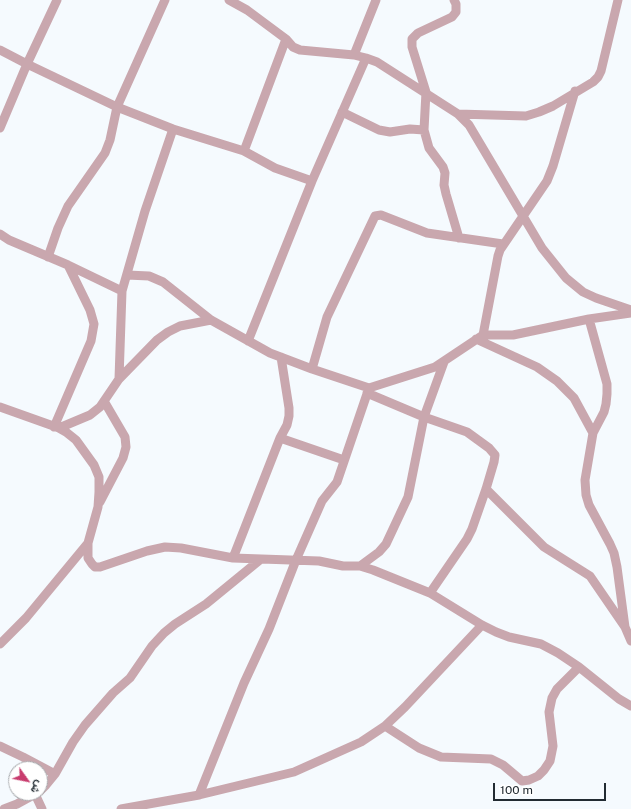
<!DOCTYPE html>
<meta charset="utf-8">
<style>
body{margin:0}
#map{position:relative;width:631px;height:809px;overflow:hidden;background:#f5fafe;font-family:"Public Sans",Vazirmatn,sans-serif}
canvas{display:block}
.north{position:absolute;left:8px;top:761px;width:40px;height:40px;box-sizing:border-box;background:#fff;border:1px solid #a7aaad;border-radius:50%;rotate:123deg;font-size:11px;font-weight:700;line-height:16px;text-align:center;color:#222b32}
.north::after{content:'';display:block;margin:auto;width:14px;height:18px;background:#c83c6e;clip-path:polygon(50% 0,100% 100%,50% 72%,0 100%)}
.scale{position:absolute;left:493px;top:783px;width:113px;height:18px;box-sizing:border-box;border:2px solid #222b32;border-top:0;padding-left:5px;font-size:12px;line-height:14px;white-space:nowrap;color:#222b32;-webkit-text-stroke:3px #fff;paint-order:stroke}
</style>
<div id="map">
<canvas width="631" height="809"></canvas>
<div class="north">ش</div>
<div class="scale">100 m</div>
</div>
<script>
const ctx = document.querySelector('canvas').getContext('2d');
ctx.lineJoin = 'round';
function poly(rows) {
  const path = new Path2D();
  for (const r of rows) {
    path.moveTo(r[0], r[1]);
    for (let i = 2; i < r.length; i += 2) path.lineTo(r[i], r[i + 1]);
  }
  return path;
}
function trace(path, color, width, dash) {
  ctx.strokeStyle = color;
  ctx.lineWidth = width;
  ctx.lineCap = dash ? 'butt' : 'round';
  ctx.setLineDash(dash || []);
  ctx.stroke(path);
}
trace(poly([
 [229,0,247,10,286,39,293,47,300,50,354,55,366,58,377,62,458,114,469,125,542,248,566,278,583,292,596,298,631,310],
 [454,0,456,4,456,12,452,17,418,33,412,39,412,47,426,92,424,130,429,148,443,167,445,173,444,185,446,194,459,238],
 [0,50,27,64,117,107,173,129,244,151,275,168,312,181],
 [354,55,376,0],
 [342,112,379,130,390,132,410,129,424,130],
 [458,114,526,116,539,112,553,106,593,82,598,77,601,71,618,0],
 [0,128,27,64,57,0],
 [244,151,286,39],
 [0,234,9,240,68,265,122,291],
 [48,257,58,228,68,206,105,153,110,140,117,107,165,0],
 [127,275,149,276,163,282,211,320,270,353,312,369,369,388,435,367,483,335,513,335,589,319,631,313],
 [589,319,607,384,607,394,606,404,604,412,593,433,585,480,586,495,589,505,610,544,614,553,617,567,625,627],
 [483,335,498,256,500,250,547,181,553,166,575,91],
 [476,339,537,367,557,381,574,398,593,433],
 [248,341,312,181,366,58],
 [312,369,327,317,375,216,381,215,427,233,503,244],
 [119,379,122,291,145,211,173,129],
 [367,393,424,417,467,432,489,448,495,455,494,462,486,489,472,529,467,539,430,593],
 [0,407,59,428,66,432,76,440,94,465,99,477,99,492,98,507,88,543,88,558,92,564,95,567,100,567,147,551,165,547,181,548,233,558,319,561,343,566,360,566,373,570,430,593,482,625,496,632,509,637,541,644,558,653,579,667,619,699,631,706],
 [54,427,91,341,94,324,90,310,68,265],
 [59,428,90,415,100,407,119,379,157,340,168,332,180,326,211,320],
 [280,438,344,460],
 [486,489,544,547,590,576,625,627,631,641],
 [100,502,123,458,126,447,125,437,104,401],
 [233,558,280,438,287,425,289,416,289,408,281,357],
 [360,566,379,552,386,544,408,497,424,417,444,362],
 [0,644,26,618,88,543],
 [385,726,419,748,441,757,491,759,503,765,522,781,529,780,538,776,544,770,550,761,553,746,549,712,552,698,557,689,579,667],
 [0,746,23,757,55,774],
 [40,791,46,785,55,774,73,742,85,725,113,693,130,678,152,646,164,633,175,624,206,604,261,559],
 [35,794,42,809],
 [199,795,244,683,269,629,296,560,322,501,337,482,369,388],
 [4,809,17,804,37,793],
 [121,809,199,795,294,772,361,742,385,726,405,707,482,625]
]), '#c9a7ae', 9);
</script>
